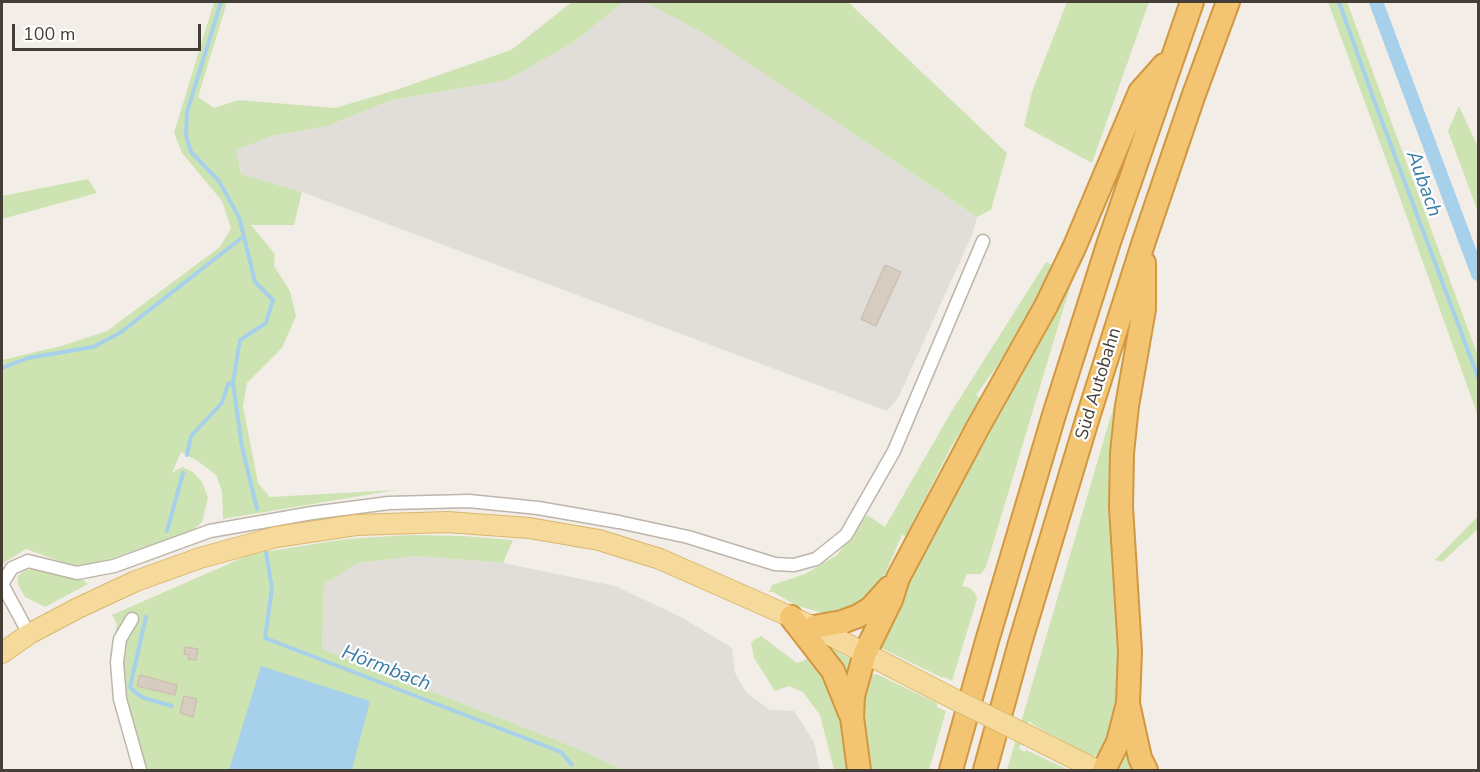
<!DOCTYPE html>
<meta charset="utf-8">
<style>
body{margin:0}
#map{position:relative;width:1480px;height:772px;overflow:hidden;background:#f2eee7;font-family:"Nunito Sans",sans-serif}
canvas{display:block}
.frame{position:absolute;inset:0;border:3px solid #443e36;pointer-events:none}
.scale{position:absolute;left:12px;top:24px;width:189px;height:27px;box-sizing:border-box;border:3px solid #443e36;border-top:0;padding-left:8px;font-size:18px;line-height:21px;white-space:nowrap;color:#443e36;-webkit-text-stroke:4px #fff;paint-order:stroke}
</style>
<div id="map">
<canvas width="1480" height="772"></canvas>
<div class="frame"></div>
<div class="scale">100 m</div>
</div>
<script>
const ctx = document.querySelector('canvas').getContext('2d');
ctx.lineJoin = 'round';
function fillPath(path, color) {
  ctx.fillStyle = color;
  ctx.fill(path, 'evenodd');
}
function poly(rows) {
  const path = new Path2D();
  for (const r of rows) {
    path.moveTo(r[0], r[1]);
    for (let i = 2; i < r.length; i += 2) path.lineTo(r[i], r[i + 1]);
  }
  return path;
}
function trace(path, color, width, dash) {
  ctx.strokeStyle = color;
  ctx.lineWidth = width;
  ctx.lineCap = dash ? 'butt' : 'round';
  ctx.setLineDash(dash || []);
  ctx.stroke(path);
}
function label(font, color, halo, rows, align = 'center') {
  ctx.font = font + ' "Nunito Sans",sans-serif';
  ctx.lineWidth = 4.5;
  ctx.setLineDash([]);
  ctx.textBaseline = 'middle';
  ctx.strokeStyle = halo;
  ctx.fillStyle = color;
  for (const [text, x, y, turn = 0] of rows) {
    ctx.save();
    ctx.translate(x, y);
    ctx.rotate((+turn || 0) * Math.PI / 180);
    ctx.textAlign = isNaN(turn) ? turn : align;
    if (halo) ctx.strokeText(text, 0, 0);
    ctx.fillText(text, 0, 0);
    ctx.restore();
  }
}
fillPath(poly([
 [624,2,645,2,705,33,977,217,972,235,898,398,887,411,302,192,241,174,236,149,272,136,327,126,392,100,507,80,571,44],
 [417,556,503,563,615,586,681,617,732,648,735,673,747,693,770,710,794,711,814,742,820,770,623,770,574,747,322,649,324,584,358,563]
]), '#e1ddd8');
fillPath(poly([
 [214,2,227,2,198,97,214,108,238,100,335,108,396,90,511,50,572,2,624,2,571,44,507,80,392,100,327,126,272,136,236,150,241,174,302,192,294,225,251,225,275,254,274,266,290,291,296,316,282,348,247,383,243,406,258,483,270,497,396,490,223,519,222,491,216,475,199,462,181,452,172,473,182,467,193,472,202,482,208,498,202,522,192,531,101,562,73,566,26,549,2,564,2,360,61,346,107,331,220,247,231,228,222,201,182,153,174,133],
 [645,2,848,2,1007,153,991,210,977,217,705,34],
 [1067,2,1149,2,1092,163,1024,126,1032,92],
 [1328,2,1347,2,1478,356,1478,416,1391,173],
 [1459,106,1478,147,1478,212,1448,131],
 [88,179,97,193,2,219,2,196],
 [1080,258,1063,310,986,567,981,574,967,574,962,586,970,588,975,593,977,599,952,681,944,677,943,678,879,647,878,639],
 [1046,262,1052,265,1027,317,995,369,976,395,981,398,950,449,906,536,902,535,885,574,869,597,844,611,822,613,795,605,773,592,769,592,772,585,805,574,837,555,867,515,885,527,950,414],
 [1119,388,1122,674,1114,731,1100,755,1090,756,1032,724,1032,723,1029,721,1019,749,1025,752,1026,750,1069,770,1007,770],
 [1478,516,1478,529,1442,562,1435,560],
 [409,535,464,536,513,540,503,563,417,556,358,563,324,584,322,649,574,747,623,770,135,770,119,716,110,655,117,624,112,615,251,554,346,539],
 [40,569,82,579,88,584,45,607,25,597,18,585,18,576,25,570],
 [761,636,797,663,813,657,838,701,851,770,834,770,820,715,803,692,789,686,775,691,754,658,751,642],
 [824,644,854,661,847,694],
 [877,674,937,703,937,707,946,711,929,770,867,770,859,712,870,676],
 [1127,732,1139,770,1120,770,1113,767]
]), '#cee3b2');
fillPath(poly([
 [261,666,370,701,352,770,229,770]
]), '#a7d1ea');
trace(poly([
 [1339,2,1374,100,1478,377],
 [244,236,255,282,273,300,266,323,240,340,233,383,242,447,257,509],
 [2,368,28,358,93,347,120,333,244,236,239,217,219,181,191,152,186,135,187,112,221,2],
 [187,455,191,436,222,403,228,384,233,383],
 [167,531,183,473],
 [266,552,272,588,265,638,561,752,572,765],
 [146,617,130,687,136,693,144,698,172,706]
]), '#a7d1ea', 4);
trace(poly([
 [1376,2,1478,274]
]), '#a7d1ea', 14);
const building = poly([
 [885,265,901,272,876,326,861,319,885,265],
 [185,647,198,649,196,660,188,659,189,655,184,654,185,647],
 [140,675,177,685,175,695,137,686,140,675],
 [184,696,197,699,193,717,180,713,184,696]
]);
fillPath(building, '#d6ccc0');
trace(building, '#cdc1b1', 1.5);
const minor = poly([
 [2,584,12,568,28,561,77,573,114,566,210,531,312,513,389,503,469,501,538,508,619,522,688,537,775,564,794,565,816,559,846,535,894,451,983,241],
 [2,584,29,634],
 [132,619,120,639,117,662,120,699,140,770]
]);
const primary = poly([
 [2,653,29,634,78,608,136,581,200,558,276,537,356,525,447,522,529,528,599,540,660,559,814,627,958,701],
 [1029,736,1097,770]
]);
const motorway = poly([
 [791,617,833,671,850,713],
 [814,627,842,622,858,616,871,608,889,588],
 [1129,708,1140,758,1146,770],
 [859,770,852,717,853,696,865,653,891,600,898,578,977,429,1046,306,1074,248,1140,92,1164,65],
 [951,770,987,641,1054,415,1109,242,1192,2],
 [985,770,1020,643,1088,417,1144,241,1193,97,1228,2],
 [1104,770,1118,742,1128,703,1130,651,1121,507,1122,453,1127,406,1144,309,1144,263]
]);
trace(minor, '#bdb5aa', 15);
trace(primary, '#dab66c', 22);
trace(motorway, '#d19841', 26);
trace(minor, '#fff', 12);
trace(primary, '#f6da9b', 20);
trace(motorway, '#f3c471', 22);
const primaryBridge = poly([
 [958,701,1029,736]
]);
trace(primaryBridge, '#dab66c', 22, []);
trace(primaryBridge, '#f6da9b', 20);
label('18px', '#443e36', '#fff', [
 ["Süd Autobahn",1099,384,-73]
]);
label('italic 20px', '#387ca8', '#fff', [
 ["Aubach",1423,184,70],
 ["Hörmbach",386,669,21]
]);
</script>
